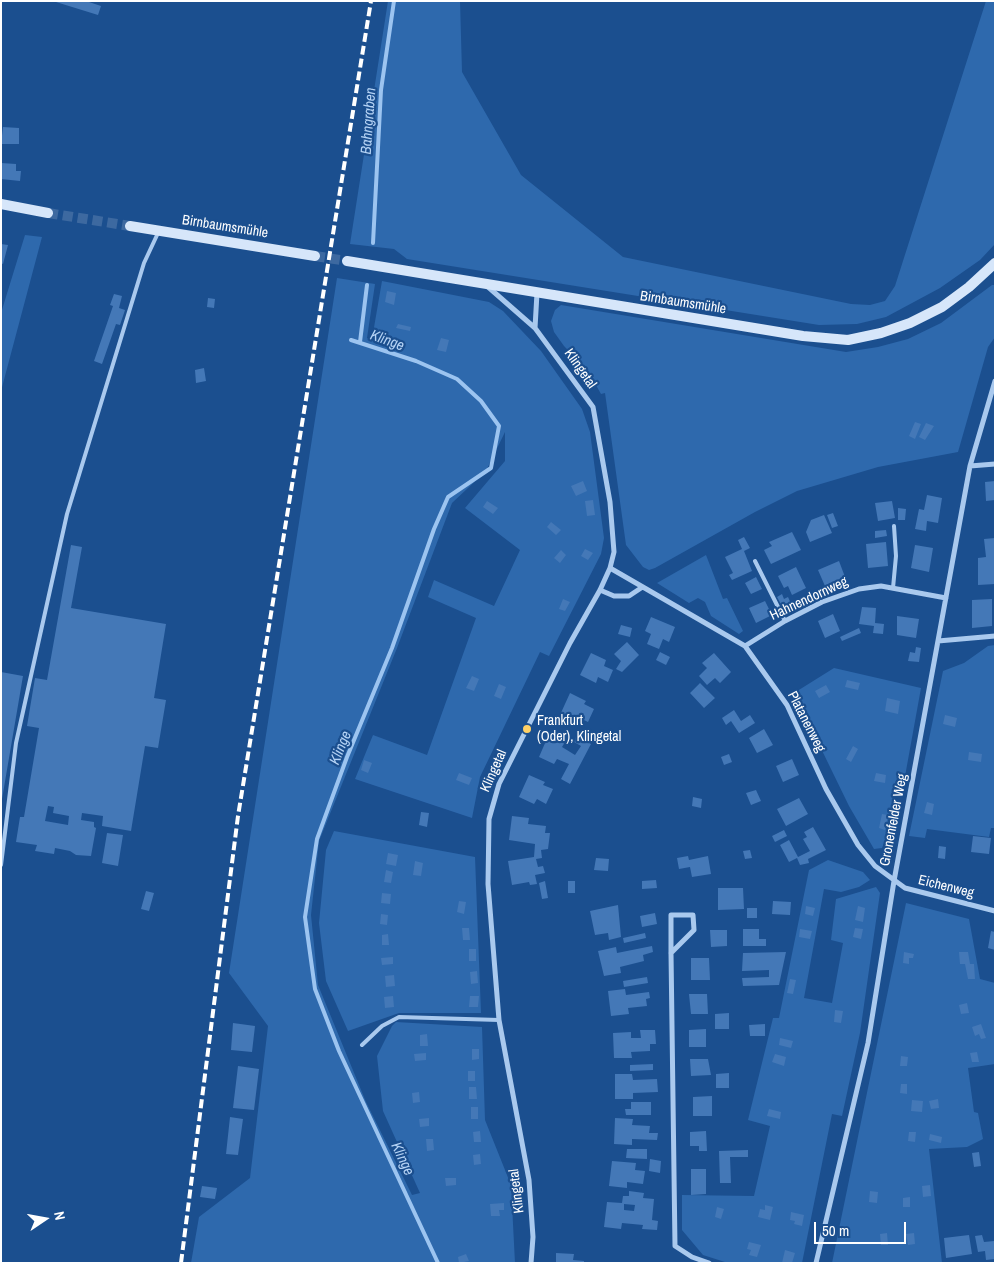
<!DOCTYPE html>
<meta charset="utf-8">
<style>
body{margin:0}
#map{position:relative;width:996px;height:1264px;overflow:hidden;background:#1b4f8f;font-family:"Archivo Narrow",sans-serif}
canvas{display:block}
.frame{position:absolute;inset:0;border:2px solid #fff;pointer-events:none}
.north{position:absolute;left:20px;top:1194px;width:50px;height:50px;-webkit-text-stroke:4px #1b4f8f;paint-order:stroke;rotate:78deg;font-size:14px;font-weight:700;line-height:20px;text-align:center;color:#fff}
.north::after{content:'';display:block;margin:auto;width:18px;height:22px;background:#fff;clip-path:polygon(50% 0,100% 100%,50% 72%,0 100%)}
.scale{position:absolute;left:814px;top:1222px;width:92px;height:22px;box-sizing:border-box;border:2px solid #fff;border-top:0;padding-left:6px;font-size:15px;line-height:18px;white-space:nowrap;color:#fff;-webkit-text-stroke:4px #1b4f8f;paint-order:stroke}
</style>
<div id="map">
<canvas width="996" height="1264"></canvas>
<div class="frame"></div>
<div class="north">N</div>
<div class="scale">50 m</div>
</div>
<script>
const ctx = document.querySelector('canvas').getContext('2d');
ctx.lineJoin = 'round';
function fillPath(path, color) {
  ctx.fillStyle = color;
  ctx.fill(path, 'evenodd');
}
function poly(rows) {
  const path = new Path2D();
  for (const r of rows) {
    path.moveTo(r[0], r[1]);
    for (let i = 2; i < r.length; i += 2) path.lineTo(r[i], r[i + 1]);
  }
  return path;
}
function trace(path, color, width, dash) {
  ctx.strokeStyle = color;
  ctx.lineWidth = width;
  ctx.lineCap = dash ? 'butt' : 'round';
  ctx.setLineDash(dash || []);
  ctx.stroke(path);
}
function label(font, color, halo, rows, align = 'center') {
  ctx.font = font + ' "Archivo Narrow",sans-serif';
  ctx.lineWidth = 4.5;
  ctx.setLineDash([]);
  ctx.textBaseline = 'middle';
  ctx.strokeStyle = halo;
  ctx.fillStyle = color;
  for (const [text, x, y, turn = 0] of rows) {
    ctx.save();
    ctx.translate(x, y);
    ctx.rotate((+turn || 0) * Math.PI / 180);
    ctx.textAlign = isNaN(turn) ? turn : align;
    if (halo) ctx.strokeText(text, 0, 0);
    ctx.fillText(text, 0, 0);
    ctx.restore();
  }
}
fillPath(poly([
 [388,1,460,1,462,72,521,175,623,257,851,304,870,305,885,301,895,286,986,1,995,1,995,244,980,260,940,288,886,317,857,324,819,325,407,259,394,249,350,244],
 [25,235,42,237,1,391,1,313],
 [337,278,375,284,367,338,372,339,382,281,489,302,503,311,541,351,582,409,590,432,604,538,601,554,549,656,540,652,480,777,472,818,355,779,373,735,427,755,476,618,428,597,434,580,494,606,520,550,465,508,505,461,505,432,486,471,452,503,397,648,319,841,311,915,318,985,366,1102,412,1195,420,1193,383,1111,377,1056,392,1026,396,1022,482,1027,485,1120,511,1185,515,1263,191,1263,199,1217,250,1178,268,1026,229,973],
 [992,285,995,285,995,337,988,347,958,452,878,467,797,491,755,512,655,568,649,570,643,567,626,545,605,393,601,394,588,371,564,346,554,332,551,321,555,310,561,305,846,352,878,347,908,339,941,323],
 [706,555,723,599,727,598,743,631,739,634,711,616,705,602,698,598,689,603,657,583],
 [995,645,995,828,991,828,989,837,927,829,925,838,909,836,943,671,964,663,988,646],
 [834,668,921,688,902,793,894,792,888,833,882,848,874,849,849,806,794,693],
 [334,831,475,857,481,1013,399,1013,348,1031,326,981,319,923,326,850],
 [828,860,863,872,870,880,859,887,841,892,824,889,804,998,832,1003,843,943,831,940,836,899,876,887,880,893,860,1033,842,1116,832,1114,802,1263,728,1263,703,1255,682,1230,682,1195,754,1196,770,1126,748,1120,773,1018,779,1018,809,870],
 [906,903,969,919,980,979,995,983,995,1064,968,1068,974,1112,978,1113,983,1139,967,1147,929,1149,942,1263,832,1263]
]), '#2e69ad');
trace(poly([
 [373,243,381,90,394,1],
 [351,340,416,361,457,379,481,401,499,426,491,468,448,497,434,529,392,648,347,757,317,839,305,917,315,989,339,1051,438,1263],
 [360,342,367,285]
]), '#9cc4f0', 4);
fillPath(poly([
 [86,1,101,6,98,15,56,2],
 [3,127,19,128,19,144,1,144],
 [1,163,16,164,16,171,21,171,20,181,1,179],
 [1,244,8,245,3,264,1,263],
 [387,291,396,293,394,305,385,302],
 [114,294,122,296,119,308,125,310,120,325,116,324,102,364,94,361,113,306,110,305],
 [208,298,215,299,214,308,207,307],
 [398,324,411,327,410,331,396,328],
 [441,338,449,340,446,352,437,350],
 [204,368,206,381,196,383,195,370],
 [915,422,921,424,915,439,909,436],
 [926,423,934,426,925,440,919,437],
 [583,481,587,491,576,496,571,486],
 [995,481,995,500,986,501,985,482],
 [927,495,942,498,938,523,927,521,926,531,915,529,919,509,924,510],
 [593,500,595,515,587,516,585,501],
 [487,501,498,508,493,514,483,507],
 [892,501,895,518,878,521,875,503],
 [898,508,906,509,905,520,898,520],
 [833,513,838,526,832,528,827,515],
 [824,515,832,533,810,542,806,532,811,520],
 [551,522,561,530,556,535,547,527],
 [886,530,887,536,875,538,875,531],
 [792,532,801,550,771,564,764,550,772,546,769,542],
 [744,537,750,548,744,551,752,571,732,580,729,575,733,573,725,557,742,549,738,540],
 [995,538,995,584,978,585,978,558,986,557,984,539],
 [886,542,888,566,868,568,866,544],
 [71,545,82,547,71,608,166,624,154,698,166,700,158,748,145,746,131,831,102,826,103,816,82,813,81,820,94,822,94,827,96,828,91,856,76,855,70,851,55,848,54,854,35,851,37,845,16,842,20,817,24,817,39,728,27,726,35,678,47,680],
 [48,806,54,807,53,813,69,816,68,825,45,821],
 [915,545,933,548,929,572,911,568],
 [585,549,593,553,588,560,581,556],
 [561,550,566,555,560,563,554,558],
 [839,561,845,577,825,586,818,570],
 [796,567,806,588,792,595,788,586,784,588,778,576],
 [756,577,762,589,751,594,745,583],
 [782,594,784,599,788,597,793,608,785,612,777,597],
 [563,599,570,602,565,611,559,609],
 [992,599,992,626,972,628,972,600],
 [765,601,772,615,756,623,749,608],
 [862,607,876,608,875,623,884,624,883,634,873,633,874,626,859,624],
 [833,614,840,631,825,638,818,621],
 [897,616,919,619,916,638,897,635],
 [651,617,675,627,669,642,663,639,659,649,647,644,651,634,645,631],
 [621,625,632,628,630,637,618,634],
 [859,628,861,633,842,641,840,637],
 [627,642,639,655,622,672,616,669,621,661,614,654],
 [916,647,921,648,919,662,908,661,910,652,915,653],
 [660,652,670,657,666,665,656,660],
 [591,653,606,660,604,666,613,670,608,682,598,677,596,683,580,675],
 [714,653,731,672,720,683,715,678,707,685,699,676,707,668,702,663],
 [1,672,23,676,2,799,1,799],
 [472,676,479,679,474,691,466,688],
 [847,680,860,683,858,690,845,687],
 [700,683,715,698,704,708,690,693],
 [499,684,506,687,501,699,494,696],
 [826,685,830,692,819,698,815,691],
 [570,693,586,701,584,704,594,709,588,722,578,717,576,722,560,715],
 [887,698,900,701,898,714,885,711],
 [734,710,741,721,750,715,755,723,739,733,731,721,726,725,722,718],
 [945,715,957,718,955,727,943,724],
 [764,729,773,745,757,753,749,738],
 [578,730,587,734,583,740,591,744,570,784,561,779,569,764,557,759,554,764,539,757,549,734,565,742,562,747,575,755,581,746,574,742],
 [853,746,858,749,851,762,846,759],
 [969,752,982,754,981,762,968,760],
 [729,754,732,762,724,765,721,757],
 [792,759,799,775,783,782,776,766],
 [364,760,372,763,368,773,361,770],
 [459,773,472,778,469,785,456,780],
 [876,773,886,775,885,783,874,781],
 [529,775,545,782,543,785,553,789,546,804,537,799,534,804,519,797],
 [756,790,761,801,751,805,746,793],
 [693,797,702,799,701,808,692,806],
 [799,798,808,814,786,826,777,809],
 [927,802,934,804,932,815,924,813],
 [421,812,429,813,427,827,419,825],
 [882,814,888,815,885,830,879,828],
 [512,816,529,818,528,824,546,826,545,833,550,833,548,849,541,850,542,858,536,859,538,867,543,866,545,873,535,875,537,884,530,885,529,882,512,885,508,861,534,857,535,844,509,840],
 [813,827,826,850,808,859,809,863,800,865,797,858,789,862,780,845,789,840,798,857,810,851,803,839,807,837,804,832],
 [784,830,787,836,775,842,772,836],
 [107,833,123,835,118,866,102,863],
 [973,836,991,838,989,854,971,852],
 [939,846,946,847,945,859,938,858],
 [750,850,752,858,745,859,743,851],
 [388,853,398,855,396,866,386,864],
 [688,856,689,860,708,856,711,874,692,877,690,867,679,869,677,858],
 [596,858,609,859,608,871,594,870],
 [415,861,423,863,421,876,413,875],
 [386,870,393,872,391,883,384,882],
 [656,880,657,888,642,889,642,881],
 [545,881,548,898,542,899,539,883],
 [568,881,575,881,575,893,568,893],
 [718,888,743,888,744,909,718,910],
 [146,891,154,893,149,911,141,909],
 [382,893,391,894,390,904,381,903],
 [459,901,466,902,464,914,457,912],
 [773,901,791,902,790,915,772,914],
 [618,905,621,937,609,940,608,933,595,935,590,911],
 [806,906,815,908,813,916,805,914],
 [858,906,865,908,863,922,855,920],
 [747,908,757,908,757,918,747,918],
 [655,913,657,924,642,927,640,916],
 [381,914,388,915,387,925,380,924],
 [462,928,469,928,470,940,463,940],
 [855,928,863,929,861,939,853,937],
 [743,929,759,929,759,939,766,939,766,946,743,946],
 [800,929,812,931,810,939,799,937],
 [710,930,727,930,727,946,711,947],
 [991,931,995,932,995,950,988,948],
 [645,933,646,938,624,943,623,938],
 [388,934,389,945,382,945,382,935],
 [652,946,653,952,643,955,644,961,620,967,621,973,604,976,598,951,616,947,617,953],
 [469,949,476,949,476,961,469,961],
 [786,952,779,985,743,986,742,978,769,977,769,970,742,971,743,953],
 [904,952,914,954,913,958,909,958,909,964,903,963],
 [959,952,968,952,970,964,974,964,975,979,968,979,965,964,960,964],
 [393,957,393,964,382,965,381,958],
 [691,958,709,958,710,980,691,980],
 [477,971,478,983,471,984,470,972],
 [394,975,395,986,386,987,385,976],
 [647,977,648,983,624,987,623,981],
 [790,979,796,980,793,994,787,993],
 [625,989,626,995,649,992,650,998,646,999,647,1006,628,1008,629,1014,611,1016,608,991],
 [689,994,707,994,708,1014,691,1014],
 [393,996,394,1007,385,1008,384,997],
 [470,996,479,996,478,1007,469,1007],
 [967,1003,969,1013,961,1014,959,1005],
 [835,1010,843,1011,841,1023,834,1022],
 [729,1013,729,1029,715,1029,715,1014],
 [233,1023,255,1026,252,1052,231,1050],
 [765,1024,765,1036,750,1036,749,1025],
 [981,1024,986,1038,981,1039,979,1034,975,1036,972,1027],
 [706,1029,706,1047,689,1047,689,1030],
 [640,1030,655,1030,656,1044,650,1044,650,1051,631,1052,632,1058,614,1058,613,1033,631,1032,631,1038,641,1038],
 [427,1034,428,1046,420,1046,420,1035],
 [780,1038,793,1041,791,1048,779,1045],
 [472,1049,479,1049,479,1059,472,1060],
 [977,1052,979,1062,972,1062,970,1053],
 [426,1053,426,1060,415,1061,414,1054],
 [775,1054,786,1057,784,1066,772,1062],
 [901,1056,908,1057,907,1066,900,1066],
 [690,1059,708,1059,711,1075,691,1076],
 [653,1064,653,1070,630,1071,630,1065],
 [238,1066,259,1069,254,1110,233,1108],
 [468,1071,475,1071,475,1081,468,1081],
 [729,1073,729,1088,716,1088,716,1074],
 [615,1074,632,1074,633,1080,657,1079,658,1092,633,1093,633,1099,615,1099],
 [901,1084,907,1084,907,1094,900,1093],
 [469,1087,476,1087,477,1099,469,1099],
 [419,1092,420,1102,413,1103,412,1093],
 [712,1096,712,1116,693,1116,693,1097],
 [938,1099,939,1108,931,1109,929,1101],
 [912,1100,923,1101,922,1112,911,1111],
 [631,1102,651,1102,651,1115,626,1115,625,1109,631,1109],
 [471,1107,478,1107,478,1119,471,1119],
 [769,1109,781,1112,780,1119,767,1116],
 [230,1117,243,1119,238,1155,226,1154],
 [429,1118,429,1126,420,1127,419,1119],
 [615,1118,633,1119,632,1125,650,1126,649,1133,658,1133,657,1140,632,1139,632,1145,614,1144],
 [480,1131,481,1142,474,1142,473,1132],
 [706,1131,707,1151,699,1151,699,1146,690,1146,690,1132],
 [909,1132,916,1132,915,1142,908,1141],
 [930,1134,942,1137,941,1143,929,1140],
 [426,1139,433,1139,434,1150,427,1151],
 [627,1149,647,1149,647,1159,626,1158],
 [748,1150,748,1157,730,1157,731,1183,720,1183,719,1151],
 [979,1152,981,1166,974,1167,972,1153],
 [480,1154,481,1164,474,1165,473,1155],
 [650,1159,661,1161,660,1173,649,1171],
 [612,1161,636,1163,635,1170,645,1171,643,1184,627,1182,627,1188,609,1186],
 [691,1169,706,1169,706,1194,691,1195],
 [445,1178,456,1178,456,1185,446,1186],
 [930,1185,931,1196,923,1197,922,1186],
 [202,1186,217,1188,215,1199,200,1197],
 [629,1191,644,1193,643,1198,654,1199,652,1220,658,1221,657,1230,642,1229,643,1225,622,1223,621,1229,604,1227,607,1202,622,1203,623,1196,629,1196],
 [624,1204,635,1205,634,1211,624,1210],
 [870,1191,878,1192,877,1203,869,1202],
 [910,1197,910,1207,903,1207,903,1198],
 [504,1203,504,1210,499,1210,500,1216,491,1216,490,1204],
 [765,1205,773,1207,770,1220,758,1217,760,1209,765,1210],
 [717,1207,724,1209,721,1219,715,1217],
 [791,1212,804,1215,802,1226,794,1224,795,1221,790,1220],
 [887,1233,888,1245,881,1245,880,1234],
 [914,1233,915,1244,908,1245,906,1234],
 [969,1235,972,1254,946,1258,944,1238],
 [982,1235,984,1242,994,1241,995,1259,986,1260,985,1251,978,1252,975,1236],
 [749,1242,761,1245,757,1257,749,1255,751,1250,747,1249],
 [785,1250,795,1253,792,1263,782,1263],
 [556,1253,574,1254,573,1260,584,1261,584,1263,556,1263],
 [466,1254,469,1261,459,1263,458,1257]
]), '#4478b7');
trace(poly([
 [48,213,130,226],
 [315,256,347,261]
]), '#3d69a0', 10, [10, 5]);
trace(poly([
 [755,561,785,621],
 [893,588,896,556,894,526],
 [1,865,16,743,67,514,144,263,158,233],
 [362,1045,382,1026,399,1017,499,1020]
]), '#a9c9ee', 4);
trace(poly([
 [487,286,535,328,593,407,610,502,614,552,610,568,600,590,570,643,499,784,489,819,488,884,499,1020,529,1180,533,1237,531,1263],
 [535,328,537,293],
 [970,466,995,464],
 [610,568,745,646,787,705,826,789,858,845,875,866,905,888,995,911],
 [600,590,614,596,629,596,641,588],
 [938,641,995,636],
 [745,646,785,621,822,602,859,589,881,586,946,598],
 [671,953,694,930,693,915,671,915,671,953,675,1246,692,1257,709,1263],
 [816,1263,868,1043,894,881,970,466,995,381]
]), '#a9c9ee', 5);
trace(poly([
 [1,204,48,213],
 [130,226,315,256],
 [347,261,803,336,848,340,881,333,910,323,942,307,969,287,995,263]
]), '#d6e6fa', 10);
trace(poly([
 [181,1263,238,816,371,1]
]), '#fff', 4, [9, 4]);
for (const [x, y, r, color] of [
 [527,729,5,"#ffd166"]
]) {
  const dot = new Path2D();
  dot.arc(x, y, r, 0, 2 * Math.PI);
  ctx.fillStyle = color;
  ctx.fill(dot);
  trace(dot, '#1b4f8f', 2);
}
label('14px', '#fff', '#1b4f8f', [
 ["Birnbaumsmühle",225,227,9],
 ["Birnbaumsmühle",683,303,9],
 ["Klingetal",580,369,55],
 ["Hahnendornweg",809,599,-25],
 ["Platanenweg",806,722,63],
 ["Klingetal",494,771,-66],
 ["Gronenfelder Weg",894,820,-79],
 ["Eichenweg",946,887,14],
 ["Klingetal",517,1191,-97]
]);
label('14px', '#fff', '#1b4f8f', [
 ["Frankfurt",537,721],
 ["(Oder), Klingetal",537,737]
], 'left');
label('italic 15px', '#b5d3f5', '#1b4f8f', [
 ["Bahngraben",369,121,-86],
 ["Klinge",387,341,20],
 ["Klinge",341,748,-68],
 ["Klinge",402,1159,65]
]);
</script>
